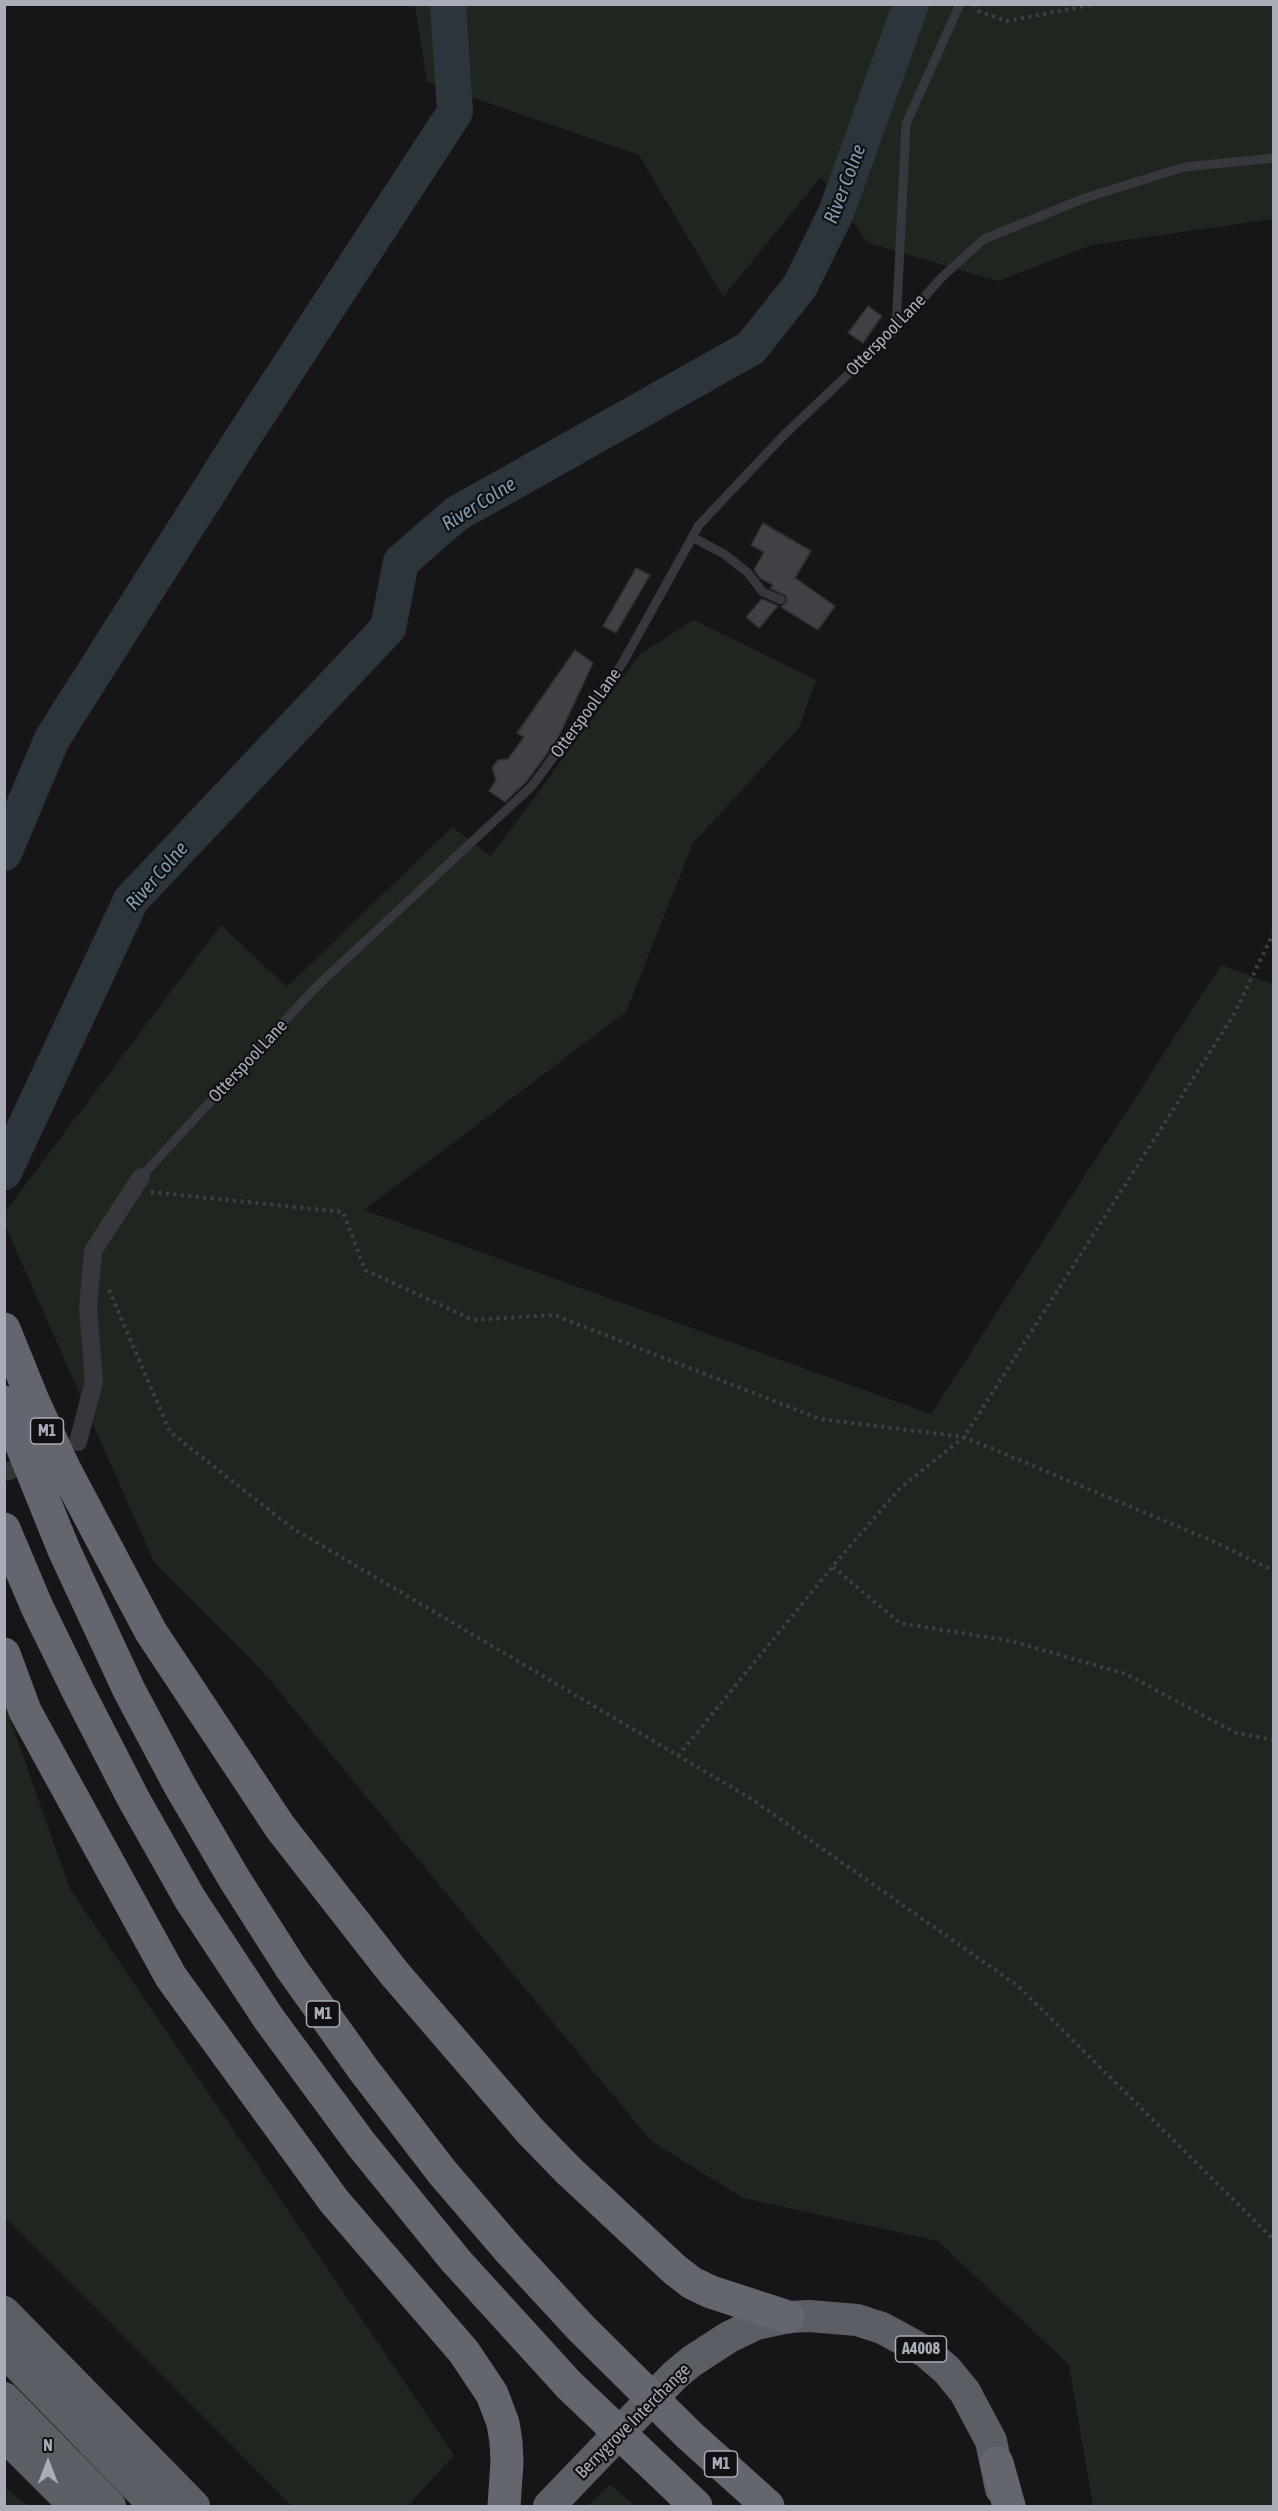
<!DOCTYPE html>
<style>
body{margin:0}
#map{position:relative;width:1278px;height:2511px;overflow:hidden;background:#161618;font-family:"Asap Condensed",sans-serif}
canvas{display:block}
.frame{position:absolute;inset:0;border:6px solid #a8adb8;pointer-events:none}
.north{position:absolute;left:18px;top:2433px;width:60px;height:60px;-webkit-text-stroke:4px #111113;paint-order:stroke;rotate:0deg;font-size:16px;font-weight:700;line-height:24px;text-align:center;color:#a8adb8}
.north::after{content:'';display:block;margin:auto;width:21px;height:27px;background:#a8adb8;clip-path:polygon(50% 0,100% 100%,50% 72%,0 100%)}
</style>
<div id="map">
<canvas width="1278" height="2511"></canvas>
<div class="frame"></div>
<div class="north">N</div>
</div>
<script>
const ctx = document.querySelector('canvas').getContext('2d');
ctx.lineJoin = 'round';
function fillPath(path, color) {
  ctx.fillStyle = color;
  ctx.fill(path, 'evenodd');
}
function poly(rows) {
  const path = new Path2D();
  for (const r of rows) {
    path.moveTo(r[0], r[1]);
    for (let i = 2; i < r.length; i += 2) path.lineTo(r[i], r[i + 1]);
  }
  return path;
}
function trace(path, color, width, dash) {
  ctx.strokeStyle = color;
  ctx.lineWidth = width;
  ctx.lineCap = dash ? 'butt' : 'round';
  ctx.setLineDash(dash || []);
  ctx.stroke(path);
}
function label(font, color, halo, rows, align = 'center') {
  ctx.font = font + ' "Asap Condensed",sans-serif';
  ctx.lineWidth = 4.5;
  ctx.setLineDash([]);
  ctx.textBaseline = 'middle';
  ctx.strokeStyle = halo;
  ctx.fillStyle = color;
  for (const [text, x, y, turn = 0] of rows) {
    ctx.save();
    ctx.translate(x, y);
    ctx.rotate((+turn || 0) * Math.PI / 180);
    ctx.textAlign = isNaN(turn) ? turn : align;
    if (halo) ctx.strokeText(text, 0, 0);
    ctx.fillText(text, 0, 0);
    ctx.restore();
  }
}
fillPath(poly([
 [415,5,1273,5,1273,219,1092,245,998,281,868,243,821,177,723,297,639,155,427,82],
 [694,620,816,680,799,728,693,843,626,1012,364,1210,931,1414,1221,965,1273,984,1273,2506,1093,2506,1069,2365,938,2241,743,2198,651,2141,264,1673,154,1562,5,1225,4,1213,221,925,287,987,452,827,491,856,640,654],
 [5,1705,70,1889,454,2455,408,2506,292,2506,5,2217],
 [610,2484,635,2506,588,2506],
 [5,2487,28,2506,5,2506]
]), '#1e261f');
trace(poly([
 [4,853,52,739,247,431,455,112,448,4],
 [4,1172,131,900,388,628,401,562,456,514,751,348,800,286,836,213,911,4]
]), '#2c353c', 36);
const building = poly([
 [868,306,882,316,863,343,848,333,868,306],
 [763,523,811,551,795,578,835,606,818,630,781,607,787,602,786,596,770,588,773,585,760,578,754,570,764,552,751,545,763,523],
 [636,568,650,575,616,633,603,626,636,568],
 [762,599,778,606,759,628,746,617,762,599],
 [575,650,593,663,557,740,527,781,505,802,489,791,496,780,492,768,498,760,508,759,524,737,517,733,575,650]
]);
fillPath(building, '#404145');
trace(building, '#303034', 1.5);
trace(poly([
 [4,1473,36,1460]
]), '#333438', 18, [18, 9]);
trace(poly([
 [975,4,978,11,1007,21,1095,4],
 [151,1192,343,1212,365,1270,473,1320,554,1315,820,1419,964,1437,1215,1542,1274,1571],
 [109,1290,170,1432,292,1528,750,1798,1018,1986,1274,2240],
 [833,1567,900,1623,1011,1641,1126,1674,1236,1733,1274,1740],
 [678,1756,833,1566,900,1488,964,1437,1233,1016,1274,932]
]), '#3d3f44', 4, [3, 4.5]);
trace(poly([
 [896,329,906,124,960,4],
 [692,537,724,554,747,572,763,592,781,600],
 [141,1177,315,988,532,786,622,664,699,525,784,435,896,329,942,277,984,239,1085,198,1184,167,1274,158]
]), '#37383d', 9);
trace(poly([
 [78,1442,94,1381,88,1308,93,1251,141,1177]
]), '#37383d', 18);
trace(poly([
 [4,2312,194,2506],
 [4,2351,155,2506],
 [4,2398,110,2506],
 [4,2435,75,2506],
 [549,2506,675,2375,692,2361,729,2337,756,2324,788,2317,809,2316,857,2320,882,2328,926,2352,947,2370,965,2392,991,2441,1001,2489]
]), '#5b5e65', 32);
trace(poly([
 [4,1329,34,1403,64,1468,151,1632,280,1827,394,1973,531,2132,569,2171,674,2269,692,2283,711,2292,788,2317],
 [4,1402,64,1550,129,1690,180,1786,235,1880,291,1968,363,2069,442,2172,509,2250,580,2327,689,2435,768,2506],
 [4,1529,37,1607,78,1691,133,1798,190,1899,269,2019,361,2144,456,2261,569,2385,696,2506],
 [4,1654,25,1711,171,1977,334,2201,464,2352,492,2394,503,2423,506,2442,507,2462,504,2506],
 [997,2463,1009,2506]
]), '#63666e', 33);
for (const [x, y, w] of [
 [47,1431,33],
 [323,2014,33],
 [921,2349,51],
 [721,2464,33]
]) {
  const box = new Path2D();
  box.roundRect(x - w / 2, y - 13, w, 26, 4.5);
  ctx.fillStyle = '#111113';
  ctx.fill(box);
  trace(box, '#a8adb8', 1.5);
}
label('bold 16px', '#a8adb8', null, [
 ["M1",47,1431],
 ["M1",323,2014],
 ["A4008",921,2349],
 ["M1",721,2464]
]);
label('18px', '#a8adb8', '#111113', [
 ["Otterspool Lane",886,335,-46],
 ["Otterspool Lane",586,713,-54],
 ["Otterspool Lane",248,1061,-47],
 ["Berrygrove Interchange",633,2421,-45]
]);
label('italic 20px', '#7f9bb3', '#111113', [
 ["River Colne",845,184,-69],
 ["River Colne",479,504,-32],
 ["River Colne",157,876,-49]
]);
</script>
